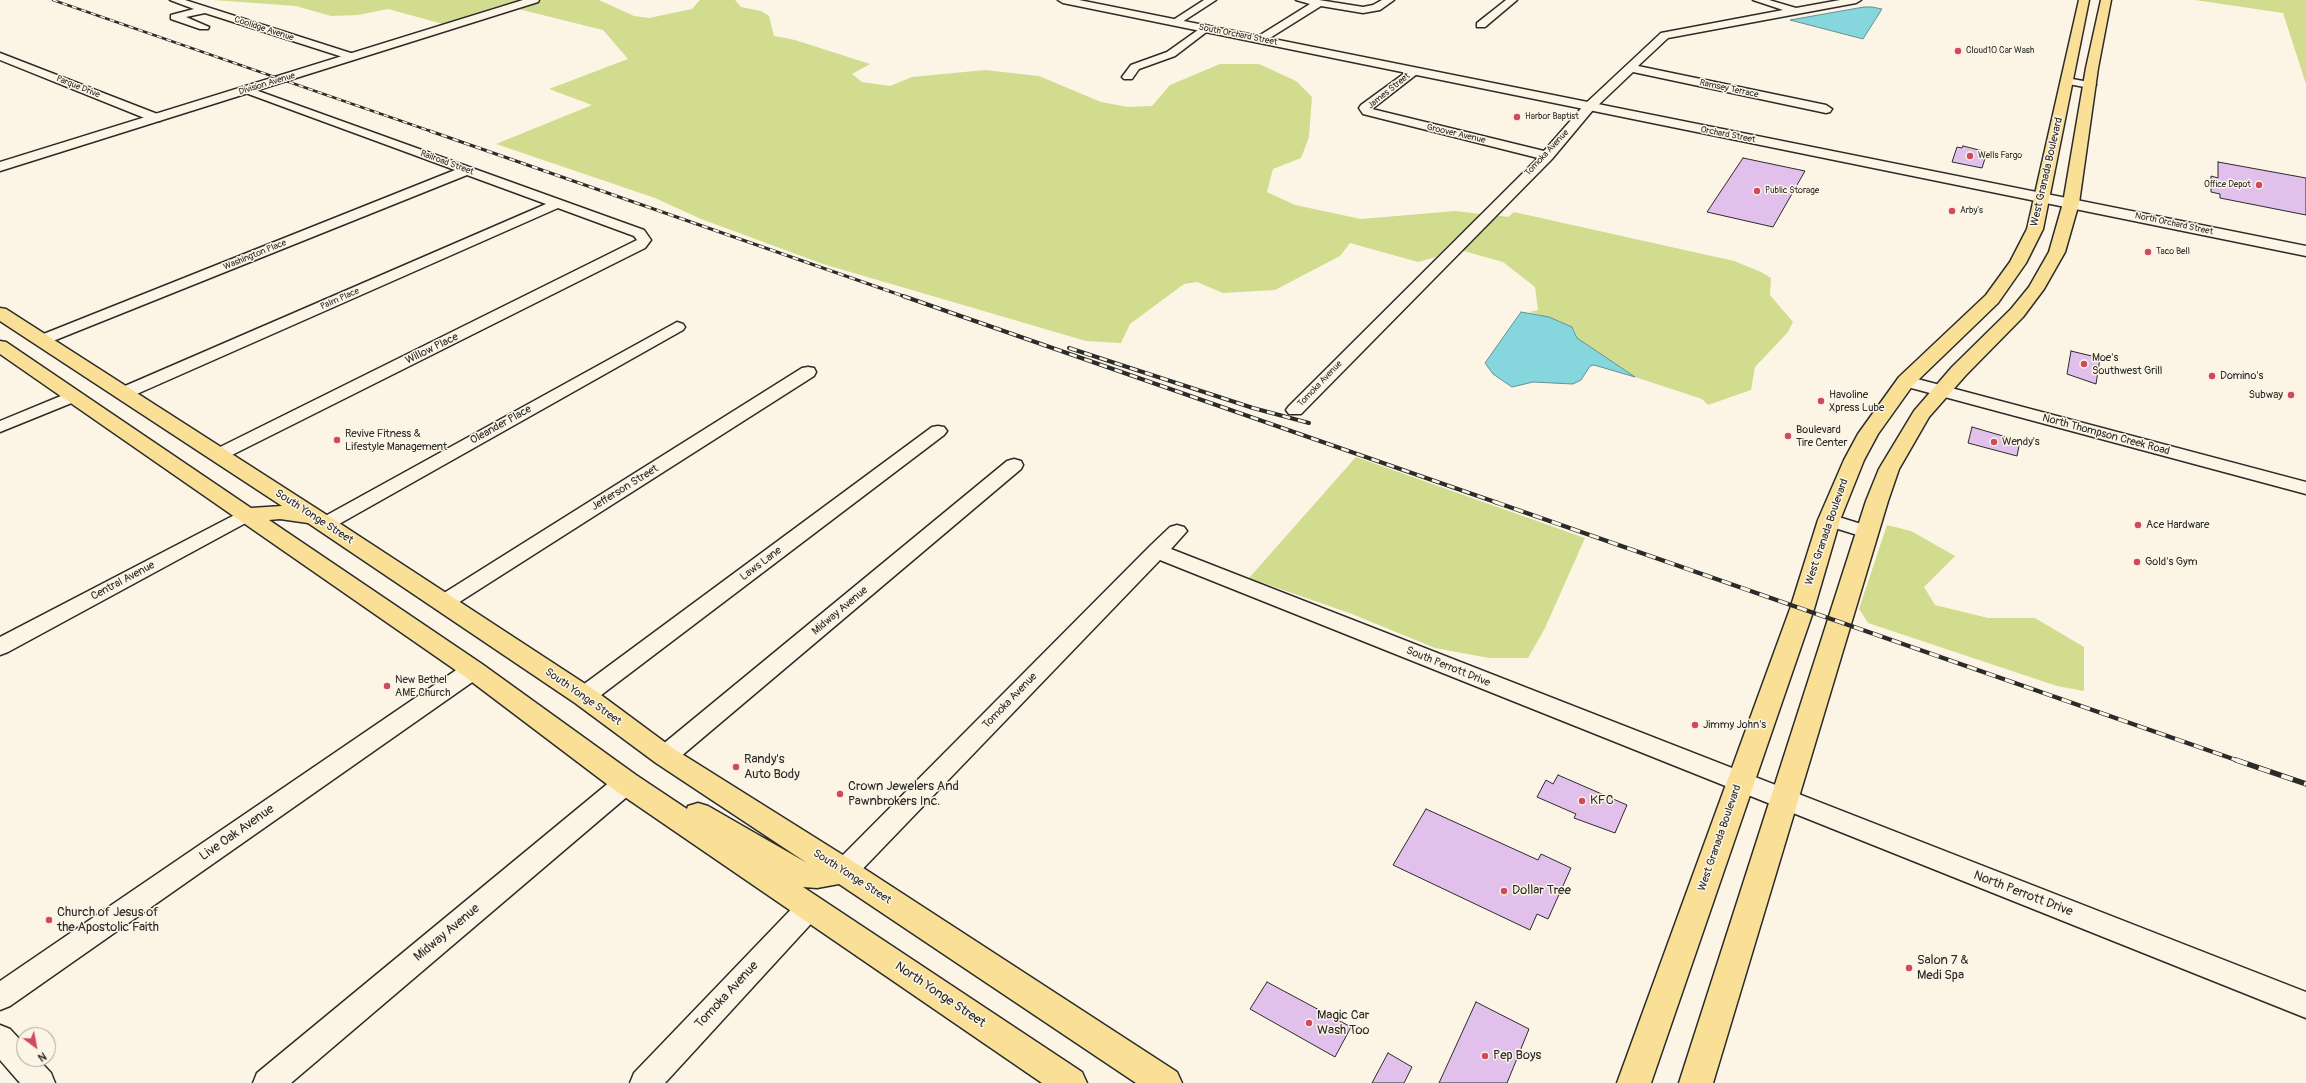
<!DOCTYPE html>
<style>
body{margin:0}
#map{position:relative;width:2306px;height:1083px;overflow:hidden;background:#fcf5e5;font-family:Pangolin,sans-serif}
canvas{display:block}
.north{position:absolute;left:16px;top:1027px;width:40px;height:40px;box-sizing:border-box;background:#fcf5e5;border:1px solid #a8a49b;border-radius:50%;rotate:148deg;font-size:11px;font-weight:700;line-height:16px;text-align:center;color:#2b2b2b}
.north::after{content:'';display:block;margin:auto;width:14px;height:18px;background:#d1495b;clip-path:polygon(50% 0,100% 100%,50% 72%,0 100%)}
</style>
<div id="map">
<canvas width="2306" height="1083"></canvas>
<div class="north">N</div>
</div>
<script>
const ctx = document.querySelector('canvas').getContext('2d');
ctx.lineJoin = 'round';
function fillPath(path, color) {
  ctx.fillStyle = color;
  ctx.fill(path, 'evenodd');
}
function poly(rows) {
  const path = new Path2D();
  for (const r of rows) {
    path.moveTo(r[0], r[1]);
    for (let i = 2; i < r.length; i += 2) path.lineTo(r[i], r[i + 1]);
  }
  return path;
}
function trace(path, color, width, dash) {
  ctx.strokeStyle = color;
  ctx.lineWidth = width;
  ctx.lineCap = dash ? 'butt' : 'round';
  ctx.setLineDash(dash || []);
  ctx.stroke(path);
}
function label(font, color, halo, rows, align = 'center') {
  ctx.font = font + ' Pangolin,sans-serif';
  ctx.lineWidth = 3;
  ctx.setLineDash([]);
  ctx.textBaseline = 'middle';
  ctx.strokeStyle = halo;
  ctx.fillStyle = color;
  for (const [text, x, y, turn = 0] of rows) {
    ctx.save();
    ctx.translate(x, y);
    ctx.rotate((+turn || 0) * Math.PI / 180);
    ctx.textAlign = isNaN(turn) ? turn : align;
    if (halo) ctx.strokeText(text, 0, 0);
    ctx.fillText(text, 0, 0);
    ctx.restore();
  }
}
fillPath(poly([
 [213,0,528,0,508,6,501,5,443,24,388,9,358,15,331,16,296,6],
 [540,0,599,0,634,16,649,18,692,9,700,0,735,0,741,7,761,11,769,16,774,36,795,40,870,64,852,74,862,82,890,86,912,77,985,70,1039,76,1101,102,1128,107,1152,106,1170,85,1220,64,1259,64,1296,81,1312,97,1309,137,1301,158,1273,169,1267,192,1295,205,1361,219,1455,211,1480,214,1436,257,1418,262,1350,243,1340,256,1275,290,1223,293,1197,282,1184,284,1130,324,1121,343,1086,341,823,264,701,219,655,198,496,144,592,105,549,89,628,59,603,30,514,8],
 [2195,0,2306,0,2306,84,2283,13],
 [1514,212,1734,261,1761,272,1771,278,1770,295,1793,322,1788,332,1755,367,1751,390,1708,405,1702,399,1635,377,1577,338,1575,331,1572,327,1554,319,1529,312,1538,310,1535,287,1503,262,1460,250,1495,215,1508,217],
 [1356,457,1585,538,1545,628,1528,658,1489,658,1435,648,1352,614,1249,578],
 [1887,525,1911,531,1955,556,1924,587,1935,605,1988,618,2035,618,2084,647,2084,691,2057,686,1868,623,1859,609]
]), '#d1dc8f');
const water = poly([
 [1864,7,1872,7,1882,9,1863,39,1790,20,1864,7],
 [1521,312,1549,317,1572,327,1577,338,1635,377,1594,365,1590,366,1581,380,1573,384,1533,382,1512,387,1493,374,1485,363,1521,312]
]);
fillPath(water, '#85d6dd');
trace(water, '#619296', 1);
const building = poly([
 [1963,146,1987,152,1982,168,1952,162,1957,147,1962,148,1963,146],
 [1743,158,1805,171,1773,227,1707,212,1743,158],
 [2218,162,2306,178,2306,215,2220,198,2220,194,2211,192,2211,176,2218,178,2218,162],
 [2071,351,2100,358,2096,384,2067,374,2071,351],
 [1972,427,2020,441,2017,456,1968,443,1972,427],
 [1558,775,1627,805,1615,833,1574,818,1576,814,1537,797,1546,780,1553,784,1558,775],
 [1426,809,1538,860,1541,854,1571,868,1548,919,1537,914,1530,930,1393,865,1426,809],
 [1267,982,1351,1027,1335,1057,1250,1009,1267,982],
 [1476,1002,1529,1029,1507,1083,1439,1083,1476,1002],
 [1388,1053,1412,1067,1404,1083,1372,1083,1388,1053]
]);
fillPath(building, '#e2c0ec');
trace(building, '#2b2b2b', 1);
const minor = poly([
 [170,0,185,0,357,55,358,57,353,60,349,59,205,13,186,17,209,27,208,29,200,29,171,19,171,15,194,9,170,0],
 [1204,0,1216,0,1179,24,1171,24,1170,22,1204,0],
 [1296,0,1319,0,1363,7,1373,5,1382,0,1394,0,1380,10,1363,13,1321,6,1265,41,1257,41,1257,37,1310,4,1296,0],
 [1506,0,1517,0,1485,27,1477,27,1477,23,1506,0],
 [1753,0,1769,0,1796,8,1840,0,1861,0,1856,3,1668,38,1638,66,1826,105,1832,109,1830,112,1826,113,1633,72,1593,110,1552,159,1301,414,1289,414,1286,410,1289,406,1538,158,1363,114,1359,108,1361,105,1409,70,1417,70,1419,72,1417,74,1372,109,1544,151,1585,104,1661,33,1783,10,1753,0],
 [1205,25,1209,26,1209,30,1175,56,1139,69,1132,79,1124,79,1122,77,1131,65,1167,52,1205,25],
 [0,53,160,115,162,118,160,121,152,121,0,60,0,53],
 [2067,78,2094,83,2096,85,2090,88,2063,83,2061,81,2063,79,2067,78],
 [247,87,644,230,651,240,645,248,224,459,218,461,212,459,209,455,212,451,637,240,634,236,558,208,130,397,118,397,115,393,118,389,546,204,467,175,48,343,36,343,34,340,36,337,455,170,243,92,241,90,247,87],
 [677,322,683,324,685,327,683,330,332,528,325,530,318,528,315,524,318,520,677,322],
 [808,367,814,368,816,372,814,376,450,608,443,610,436,608,432,603,436,598,802,368,808,367],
 [1906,376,2306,482,2306,494,1900,385,1898,381,1900,377,1906,376],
 [73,391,79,392,82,396,79,400,0,432,0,421,73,391],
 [938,426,944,427,947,431,944,435,592,702,584,704,576,702,573,696,576,690,932,427,938,426],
 [1014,459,1021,461,1023,465,1021,469,673,763,665,765,657,763,653,756,657,749,1007,461,1014,459],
 [246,509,253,511,256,515,253,519,8,652,0,655,0,637,246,509],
 [1829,514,1874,528,1877,532,1874,536,1867,538,1822,524,1819,520,1822,516,1829,514],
 [1177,525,1184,527,1187,531,1171,549,2306,992,2306,1018,1160,560,853,879,844,882,835,879,831,871,835,863,1150,546,1170,527,1177,525],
 [473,662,481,664,484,670,481,676,10,1006,0,1010,0,981,465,664,473,662],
 [626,773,635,776,638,783,635,790,291,1083,253,1083,257,1073,617,776,626,773],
 [810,895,819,899,823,907,819,915,665,1083,630,1083,634,1073,801,899,810,895],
 [0,1025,10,1029,24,1044,24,1059,38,1059,51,1073,55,1083,20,1083,0,1060,0,1025]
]);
const tertiary = poly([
 [523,0,539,0,538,2,0,171,0,162,523,0],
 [1058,0,1079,0,2306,246,2306,256,1063,3,1058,0]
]);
const primary = poly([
 [2079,0,2089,0,2043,229,2026,263,1998,303,1913,385,1878,434,1864,460,1840,520,1814,609,1651,1083,1617,1083,1790,609,1818,520,1844,460,1858,434,1899,377,1986,295,2010,262,2027,229,2079,0],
 [2101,0,2111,0,2098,68,2079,203,2065,252,2044,289,2023,317,1966,375,1929,417,1899,469,1888,501,1713,1083,1679,1083,1866,501,1879,469,1914,411,1952,367,2011,309,2029,287,2049,252,2063,203,2086,68,2101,0],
 [0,308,6,309,333,519,593,689,674,749,854,862,1177,1072,1182,1083,1136,1083,839,884,817,888,803,887,1082,1072,1087,1083,1042,1083,616,791,464,676,0,354,0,341,6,342,251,508,282,506,0,321,0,308],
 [280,519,308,523,575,703,656,763,807,863,708,806,698,803,688,806,687,809,636,775,482,664,269,520,280,519]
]);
trace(minor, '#2b2b2b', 3);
trace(tertiary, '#2b2b2b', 3);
trace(primary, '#2b2b2b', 3);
fillPath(minor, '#fcf5e5');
fillPath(tertiary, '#fcf5e5');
fillPath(primary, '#fadf96');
const railFar4 = poly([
 [53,0,433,132]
]);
const railFar3 = poly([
 [430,131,906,297]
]);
const railFar2 = poly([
 [903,296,1498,503],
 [1069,348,1253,408,1309,423]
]);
const railFar1 = poly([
 [1495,502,2239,761]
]);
const rail = poly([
 [2236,760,2306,784]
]);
trace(railFar4, '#2b2b2b', 2.5);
trace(railFar3, '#2b2b2b', 3);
trace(railFar2, '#2b2b2b', 4);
trace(railFar1, '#2b2b2b', 4.5);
trace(rail, '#2b2b2b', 5.5);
trace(railFar4, '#fcf5e5', 1.5, [5]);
trace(railFar3, '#fcf5e5', 2, [6]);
trace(railFar2, '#fcf5e5', 2.5, [8]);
trace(railFar1, '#fcf5e5', 3, [10]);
trace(rail, '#fcf5e5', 4, [12]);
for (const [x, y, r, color] of [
 [1958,51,4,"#d1495b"],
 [1517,117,4,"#d1495b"],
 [1970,156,4,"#d1495b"],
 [2259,185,4,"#d1495b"],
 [1757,191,4,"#d1495b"],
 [1952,211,4,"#d1495b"],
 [2148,252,4,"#d1495b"],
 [2084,364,4,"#d1495b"],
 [2212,376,4,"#d1495b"],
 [2291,395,4,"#d1495b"],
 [1821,401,4,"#d1495b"],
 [1788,436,4,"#d1495b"],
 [337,440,4,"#d1495b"],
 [1994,442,4,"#d1495b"],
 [2138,525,4,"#d1495b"],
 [2137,562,4,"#d1495b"],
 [387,686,4,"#d1495b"],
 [1695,725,4,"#d1495b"],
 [736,767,4,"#d1495b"],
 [840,794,4,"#d1495b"],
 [1582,801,4,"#d1495b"],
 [1504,891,4,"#d1495b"],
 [49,920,4,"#d1495b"],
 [1909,968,4,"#d1495b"],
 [1309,1023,4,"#d1495b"],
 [1485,1056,4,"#d1495b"]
]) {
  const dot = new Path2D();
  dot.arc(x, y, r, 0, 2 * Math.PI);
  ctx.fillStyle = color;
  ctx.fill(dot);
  trace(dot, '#fcf5e5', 1.5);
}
label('9px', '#2b2b2b', '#fcf5e5', [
 ["Coolidge Avenue",264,29,18],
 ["South Orchard Street",1238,35,11],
 ["Division Avenue",267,84,-17],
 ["Parque Drive",78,87,22],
 ["Ramsey Terrace",1729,89,12],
 ["James Street",1389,91,-39],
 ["Groover Avenue",1456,134,13],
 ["Orchard Street",1728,135,11],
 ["Tomoka Avenue",1547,153,-47],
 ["Railroad Street",447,163,20],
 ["North Orchard Street",2174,224,12],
 ["Washington Place",255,255,-22],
 ["Palm Place",340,299,-24],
 ["Tomoka Avenue",1320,384,-46]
]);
label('9px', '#2b2b2b', '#fcf5e5', [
 ["Cloud10 Car Wash",1966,51],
 ["Harbor Baptist",1525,117],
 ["Wells Fargo",1978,156],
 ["Office Depot",2251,185,"right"],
 ["Public Storage",1765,191],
 ["Arby's",1960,211],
 ["Taco Bell",2156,252]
], 'left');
label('11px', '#2b2b2b', '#fcf5e5', [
 ["West Granada Boulevard",2047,172,-77],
 ["Willow Place",432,349,-26],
 ["Oleander Place",501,425,-29],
 ["North Thompson Creek Road",2106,435,15],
 ["Jefferson Street",625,488,-32],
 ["South Yonge Street",314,517,33],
 ["West Granada Boulevard",1827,532,-71],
 ["Laws Lane",761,564,-37],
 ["Central Avenue",123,581,-28],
 ["Midway Avenue",840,611,-40],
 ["South Perrott Drive",1448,667,22],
 ["South Yonge Street",583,697,35],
 ["Tomoka Avenue",1010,701,-46],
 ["West Granada Boulevard",1720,838,-71],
 ["South Yonge Street",852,877,33]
]);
label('11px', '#2b2b2b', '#fcf5e5', [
 ["Moe's",2092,358],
 ["Southwest Grill",2092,371],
 ["Domino's",2220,376],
 ["Havoline",1829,395],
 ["Xpress Lube",1829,408],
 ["Subway",2283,395,"right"],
 ["Boulevard",1796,430],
 ["Tire Center",1796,443],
 ["Revive Fitness &",345,434],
 ["Lifestyle Management",345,447],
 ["Wendy's",2002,442],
 ["Ace Hardware",2146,525],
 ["Gold's Gym",2145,562],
 ["New Bethel",395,680],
 ["AME Church",395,693],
 ["Jimmy John's",1703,725]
], 'left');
label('13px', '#2b2b2b', '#fcf5e5', [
 ["Randy's",744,760],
 ["Auto Body",744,775],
 ["Crown Jewelers And",848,787],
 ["Pawnbrokers Inc.",848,802],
 ["KFC",1590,801],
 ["Dollar Tree",1512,891],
 ["Church of Jesus of",57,913],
 ["the Apostolic Faith",57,928],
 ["Salon 7 &",1917,961],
 ["Medi Spa",1917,976],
 ["Magic Car",1317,1016],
 ["Wash Too",1317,1031],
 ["Pep Boys",1493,1056]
], 'left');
label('13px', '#2b2b2b', '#fcf5e5', [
 ["Live Oak Avenue",237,833,-35],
 ["North Perrott Drive",2023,894,21],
 ["Midway Avenue",447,933,-40],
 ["Tomoka Avenue",727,995,-47],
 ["North Yonge Street",940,995,34]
]);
</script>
